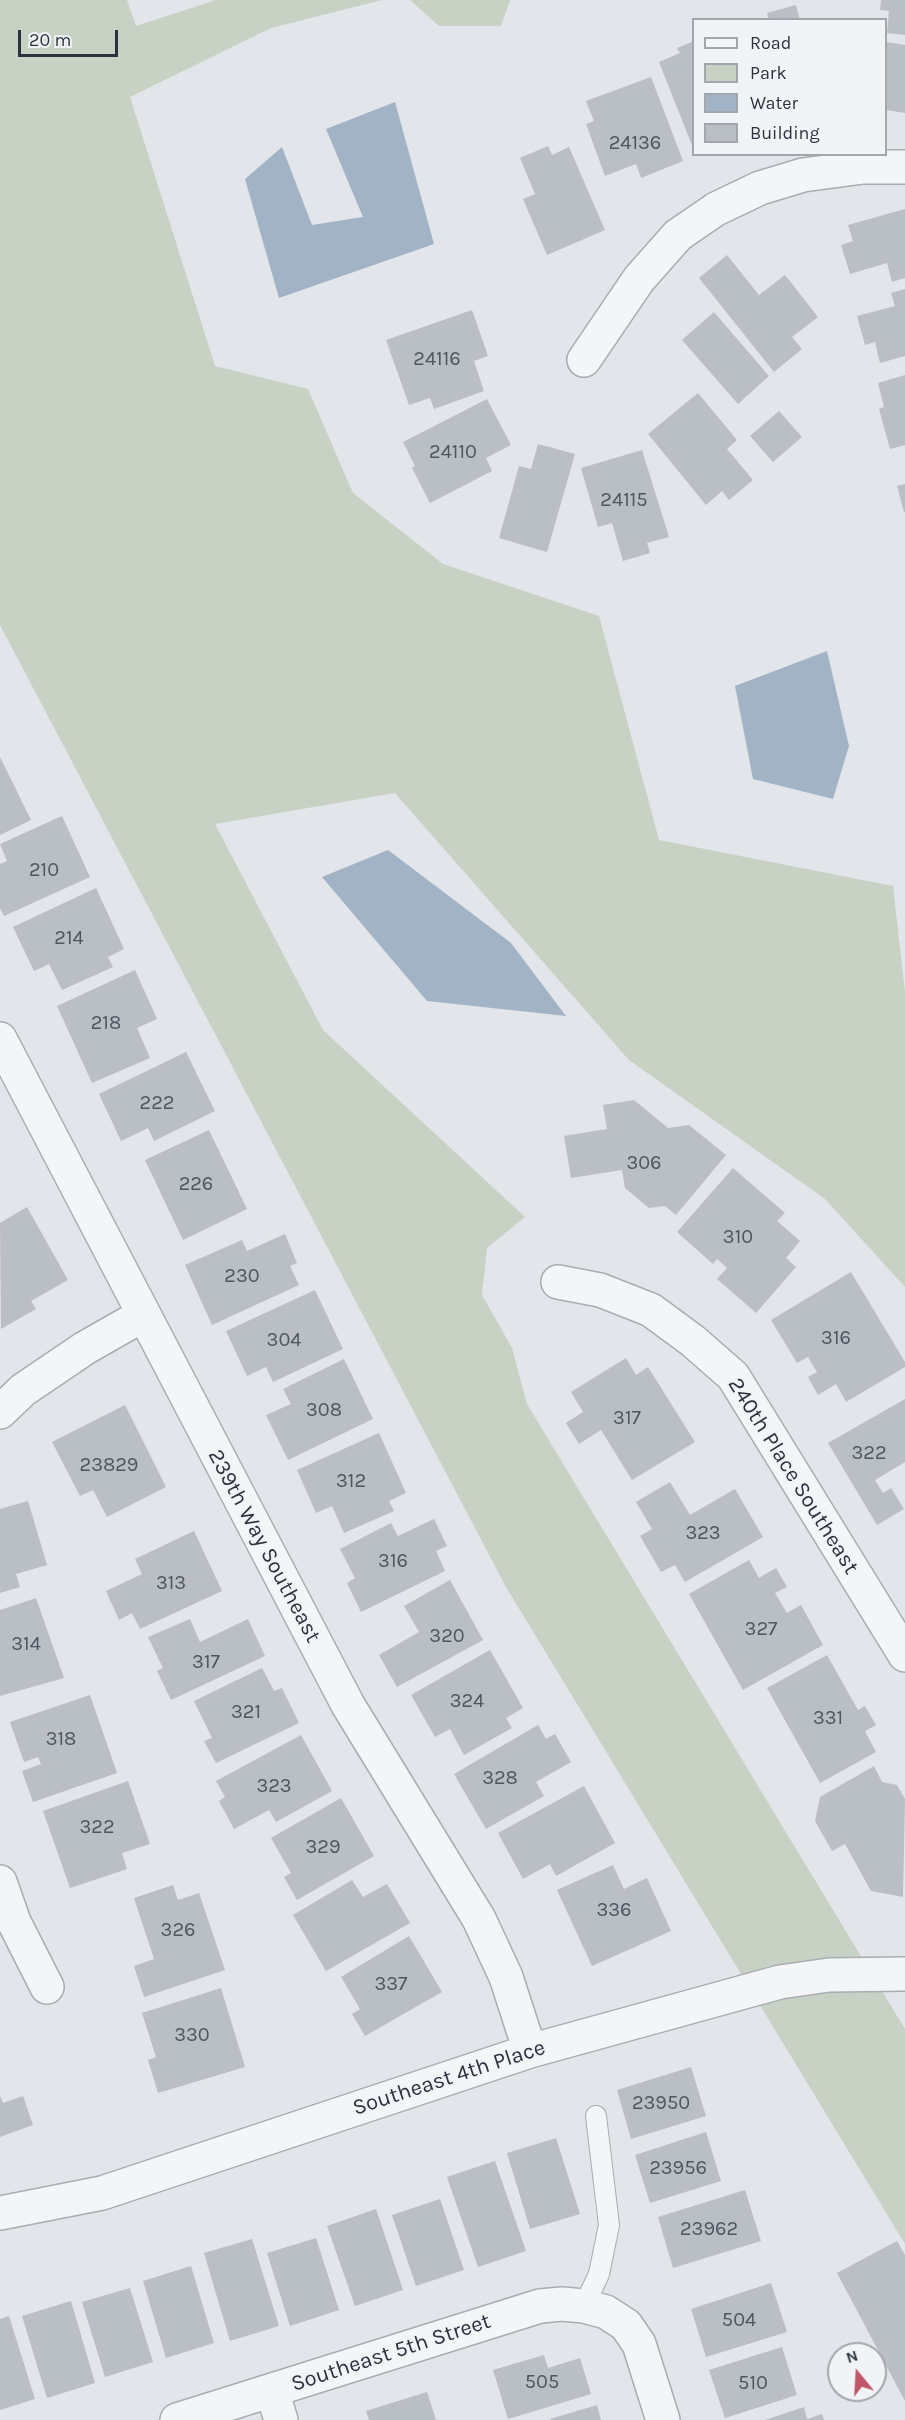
<!DOCTYPE html>
<style>
body{margin:0}
#map{position:relative;width:905px;height:2420px;overflow:hidden;background:#e2e5e9;font-family:Karla,sans-serif}
canvas{display:block}
.legend{position:absolute;left:692px;top:18px;width:195px;height:138px;box-sizing:border-box;background:#f1f4f6;border:2px solid #a2a7ad;margin:0;padding:8px 10px;list-style:none;font-size:18px;color:#2c333f}
.legend li{display:flex;align-items:center;gap:12px;height:30px}
.legend b{width:30px;border:2px solid #a2a7ad}
.north{position:absolute;left:827px;top:2342px;width:60px;height:60px;box-sizing:border-box;background:#f1f4f6;border:2px solid #a2a7ad;border-radius:50%;rotate:342deg;font-size:16px;font-weight:700;line-height:24px;text-align:center;color:#2c333f}
.north::after{content:'';display:block;margin:auto;width:21px;height:27px;background:#bf5668;clip-path:polygon(50% 0,100% 100%,50% 72%,0 100%)}
.scale{position:absolute;left:18px;top:30px;width:100px;height:27px;box-sizing:border-box;border:3px solid #2c333f;border-top:0;padding-left:8px;font-size:18px;line-height:21px;white-space:nowrap;color:#2c333f;-webkit-text-stroke:4px #f1f4f6;paint-order:stroke}
</style>
<div id="map">
<canvas width="905" height="2420"></canvas>
<ul class="legend">
<li><b style="height:8px;background:#f4f5f7"></b>Road</li>
<li><b style="height:16px;background:#c8d2c4"></b>Park</li>
<li><b style="height:16px;background:#a1b3c4"></b>Water</li>
<li><b style="height:16px;background:#babec5"></b>Building</li>
</ul>
<div class="north">N</div>
<div class="scale">20 m</div>
</div>
<script>
const ctx = document.querySelector('canvas').getContext('2d');
ctx.lineJoin = 'round';
function fillPath(path, color) {
  ctx.fillStyle = color;
  ctx.fill(path, 'evenodd');
}
function poly(rows) {
  const path = new Path2D();
  for (const r of rows) {
    path.moveTo(r[0], r[1]);
    for (let i = 2; i < r.length; i += 2) path.lineTo(r[i], r[i + 1]);
  }
  return path;
}
function trace(path, color, width, dash) {
  ctx.strokeStyle = color;
  ctx.lineWidth = width;
  ctx.lineCap = dash ? 'butt' : 'round';
  ctx.setLineDash(dash || []);
  ctx.stroke(path);
}
function label(font, color, halo, rows, align = 'center') {
  ctx.font = font + ' Karla,sans-serif';
  ctx.lineWidth = 4.5;
  ctx.setLineDash([]);
  ctx.textBaseline = 'middle';
  ctx.strokeStyle = halo;
  ctx.fillStyle = color;
  for (const [text, x, y, turn = 0] of rows) {
    ctx.save();
    ctx.translate(x, y);
    ctx.rotate((+turn || 0) * Math.PI / 180);
    ctx.textAlign = isNaN(turn) ? turn : align;
    if (halo) ctx.strokeText(text, 0, 0);
    ctx.fillText(text, 0, 0);
    ctx.restore();
  }
}
fillPath(poly([
 [0,0,127,0,136,26,216,0,382,0,271,28,130,97,215,366,308,389,353,493,443,564,599,616,659,840,893,886,905,992,905,1287,825,1199,629,1060,395,793,215,824,323,1030,525,1217,487,1248,482,1295,512,1348,527,1404,905,2029,905,2244,506,1587,0,625],
 [410,0,510,0,501,26,439,26]
]), '#c8d2c4');
fillPath(poly([
 [395,102,434,244,279,298,245,179,282,147,312,225,363,217,326,129],
 [827,651,849,746,833,799,753,779,735,686],
 [388,850,511,943,566,1016,427,1001,322,877]
]), '#a1b3c4');
fillPath(poly([
 [881,0,905,0,905,35,887,33,889,11,880,10],
 [796,5,800,20,769,20,767,13],
 [694,41,694,148,693,148,659,62,680,53,677,48],
 [886,42,905,45,905,113,886,110],
 [651,77,683,161,641,178,636,164,605,176,586,124,594,121,586,101],
 [548,146,552,155,569,147,605,230,547,255,523,199,535,194,520,158],
 [905,209,905,278,892,282,887,263,850,274,841,245,853,241,848,225],
 [727,255,759,295,785,275,818,317,792,337,802,349,774,372,699,278],
 [905,289,905,356,880,363,875,342,865,345,857,316,895,306,891,293],
 [472,310,488,356,474,361,484,391,434,409,430,398,409,405,386,340],
 [714,312,769,376,738,404,682,340],
 [905,375,905,445,890,449,879,409,884,407,878,383],
 [698,393,737,440,727,449,753,480,729,500,722,491,706,505,648,434],
 [487,399,511,445,486,458,492,471,430,503,412,468,415,466,403,442],
 [779,411,802,437,773,462,750,436],
 [538,444,575,454,547,552,499,538,519,466,531,469],
 [642,450,669,537,647,543,650,553,623,561,612,523,598,527,581,468],
 [905,484,905,512,904,512,897,486],
 [0,757,31,820,0,835],
 [62,816,90,877,4,916,0,908,0,864,7,861,0,844],
 [96,888,124,949,108,957,113,967,62,990,49,964,34,971,13,927],
 [135,970,157,1019,137,1028,150,1058,92,1083,57,1006],
 [186,1052,215,1111,154,1141,148,1128,121,1141,99,1094],
 [634,1100,668,1128,689,1125,726,1155,676,1215,665,1206,649,1208,625,1188,622,1170,571,1178,564,1136,607,1129,603,1105],
 [209,1130,247,1209,183,1240,145,1160],
 [733,1168,785,1213,777,1221,800,1241,786,1258,796,1267,756,1313,717,1279,727,1268,717,1259,713,1264,677,1232],
 [27,1207,68,1280,31,1301,36,1309,1,1329,0,1223],
 [285,1234,297,1263,290,1266,299,1285,212,1325,185,1265,242,1240,247,1251],
 [851,1272,905,1362,905,1367,846,1402,836,1384,818,1395,808,1377,817,1372,808,1357,797,1363,771,1320],
 [315,1290,343,1349,273,1382,266,1367,247,1376,226,1331],
 [626,1358,636,1375,648,1367,695,1442,632,1480,601,1430,579,1444,566,1423,583,1412,571,1392],
 [344,1359,373,1419,288,1460,266,1415,291,1404,283,1389],
 [905,1399,905,1462,875,1480,883,1493,891,1488,904,1509,877,1525,828,1443],
 [125,1405,166,1487,107,1517,93,1490,80,1496,52,1442],
 [379,1433,406,1493,389,1501,394,1511,344,1533,332,1506,316,1513,297,1470],
 [670,1482,690,1515,735,1489,763,1537,685,1582,675,1565,661,1572,640,1536,652,1529,636,1502],
 [28,1501,47,1565,16,1574,20,1587,0,1593,0,1509],
 [434,1519,447,1546,436,1551,445,1571,361,1612,347,1583,355,1578,340,1549,391,1523,398,1536],
 [194,1531,222,1591,140,1629,132,1613,119,1620,106,1591,142,1574,135,1559],
 [749,1560,759,1578,776,1568,787,1587,775,1593,787,1613,801,1605,823,1645,743,1690,689,1594],
 [450,1580,483,1640,397,1687,379,1655,419,1632,404,1606],
 [36,1598,64,1678,0,1696,0,1610],
 [190,1619,200,1642,248,1619,265,1656,171,1700,157,1671,163,1668,148,1637],
 [490,1650,523,1708,506,1718,512,1728,464,1755,450,1729,435,1737,411,1695],
 [827,1655,858,1710,865,1706,876,1725,865,1731,876,1752,820,1783,767,1688],
 [262,1668,274,1691,282,1688,299,1723,216,1763,204,1741,212,1738,194,1701],
 [90,1695,117,1773,33,1802,22,1771,41,1764,38,1757,24,1762,10,1722],
 [538,1725,546,1739,555,1734,571,1762,536,1782,544,1796,486,1829,454,1774],
 [301,1735,332,1791,276,1822,269,1810,234,1829,219,1801,225,1797,216,1781],
 [874,1766,882,1782,897,1785,905,1799,903,1897,871,1891,845,1844,832,1851,815,1821,820,1797],
 [128,1781,150,1844,122,1853,127,1869,70,1888,43,1811],
 [584,1786,615,1843,556,1876,550,1864,523,1879,498,1833],
 [341,1798,374,1856,297,1900,284,1877,291,1873,271,1838],
 [613,1865,624,1889,647,1878,671,1931,592,1966,557,1890],
 [352,1880,363,1897,387,1884,410,1923,326,1971,293,1915],
 [173,1885,178,1900,199,1893,225,1970,144,1997,134,1966,154,1959,134,1898],
 [409,1936,442,1992,365,2036,352,2014,360,2009,341,1977],
 [221,1988,245,2067,158,2093,148,2060,156,2057,142,2013],
 [691,2067,706,2116,631,2139,617,2090],
 [0,2096,3,2103,23,2096,33,2125,0,2137],
 [706,2132,721,2181,650,2203,635,2155],
 [556,2138,580,2214,530,2229,507,2153],
 [495,2161,526,2251,478,2267,447,2177],
 [745,2190,761,2241,673,2268,658,2217],
 [440,2199,464,2270,416,2286,392,2215],
 [376,2209,403,2290,355,2306,327,2226],
 [316,2238,339,2310,290,2326,267,2253],
 [252,2239,279,2326,230,2341,204,2253],
 [897,2241,905,2255,905,2401,837,2273],
 [191,2266,214,2343,166,2358,143,2281],
 [771,2283,787,2332,706,2357,691,2309],
 [130,2288,153,2362,105,2377,82,2302],
 [71,2301,95,2383,47,2398,22,2316],
 [9,2316,35,2399,0,2410,0,2319],
 [782,2347,797,2395,725,2418,709,2370],
 [544,2355,548,2368,580,2358,591,2394,508,2419,493,2370],
 [427,2392,436,2420,369,2420,366,2411],
 [597,2405,601,2420,551,2420,550,2419],
 [804,2407,807,2419,822,2414,824,2420,765,2420]
]), '#babec5');
const service = poly([
 [584,2306,599,2274,609,2225,596,2116]
]);
const minor = poly([
 [584,360,639,279,678,235,716,209,760,188,803,175,863,167,905,167],
 [0,1039,348,1705,479,1919,506,1977,530,2051],
 [558,1282,600,1290,651,1310,693,1341,733,1376,905,1655],
 [0,1412,23,1390,85,1348,143,1315],
 [0,1882,14,1922,47,1987],
 [0,2213,102,2193,530,2051,780,1982,829,1975,905,1974],
 [272,2391,281,2420],
 [177,2420,540,2306,562,2304,584,2306,606,2312,626,2325,639,2344,663,2420]
]);
trace(service, '#a8acb3', 22);
trace(minor, '#a8acb3', 36);
trace(service, '#f4f5f7', 20);
trace(minor, '#f4f5f7', 33);
label('20px', '#505660', null, [
 ["24136",635,143],
 ["24116",437,359],
 ["24110",453,452],
 ["24115",624,500],
 ["210",44,870],
 ["214",69,938],
 ["218",106,1023],
 ["222",157,1103],
 ["306",644,1163],
 ["226",196,1184],
 ["310",738,1237],
 ["230",242,1276],
 ["316",836,1338],
 ["304",284,1340],
 ["308",324,1410],
 ["317",627,1418],
 ["322",869,1453],
 ["23829",109,1465],
 ["312",351,1481],
 ["323",703,1533],
 ["316",393,1561],
 ["313",171,1583],
 ["327",761,1629],
 ["320",447,1636],
 ["314",26,1644],
 ["317",206,1662],
 ["324",467,1701],
 ["321",246,1712],
 ["331",828,1718],
 ["318",61,1739],
 ["328",500,1778],
 ["323",274,1786],
 ["322",97,1827],
 ["329",323,1847],
 ["336",614,1910],
 ["326",178,1930],
 ["337",391,1984],
 ["330",192,2035],
 ["23950",661,2103],
 ["23956",678,2168],
 ["23962",709,2229],
 ["504",739,2320],
 ["505",542,2382],
 ["510",753,2383]
]);
label('22px', '#2c333f', '#f1f4f6', [
 ["240th Place Southeast",793,1476,58],
 ["239th Way Southeast",264,1546,62],
 ["Southeast 4th Place",449,2078,-18],
 ["Southeast 5th Street",391,2353,-18]
]);
</script>
